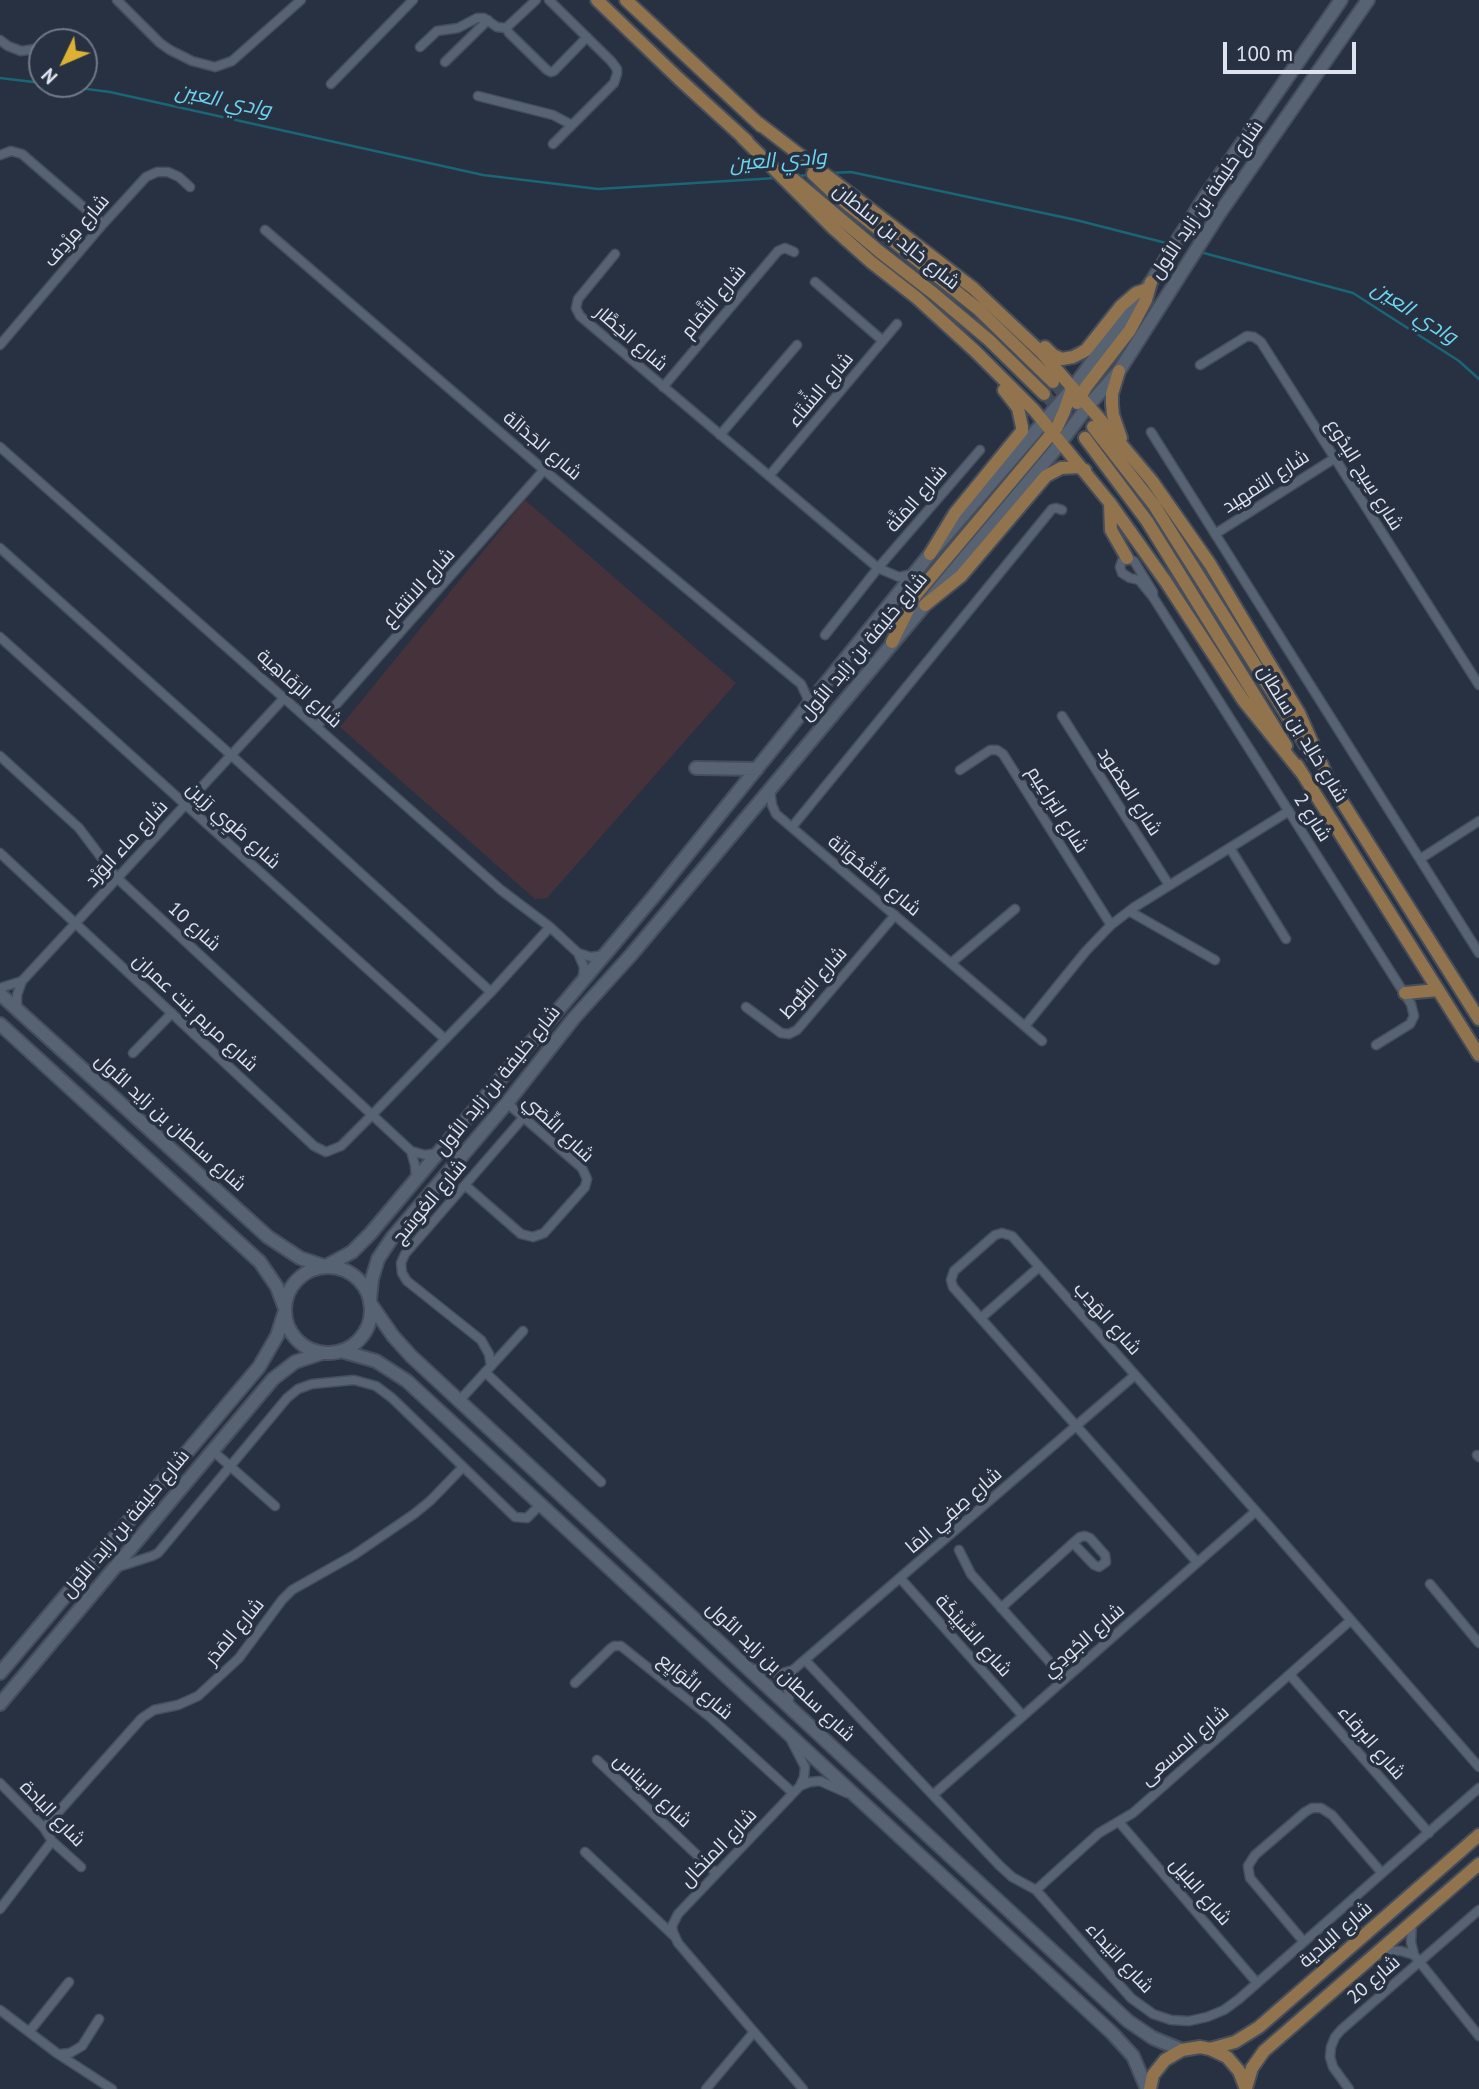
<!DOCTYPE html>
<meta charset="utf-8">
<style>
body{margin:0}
#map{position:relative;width:1479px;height:2089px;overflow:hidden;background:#283141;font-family:"PT Sans",sans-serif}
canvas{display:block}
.north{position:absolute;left:28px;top:28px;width:70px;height:70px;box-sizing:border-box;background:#283141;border:2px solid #717987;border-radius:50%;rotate:226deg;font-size:19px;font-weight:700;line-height:28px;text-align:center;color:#dee4ef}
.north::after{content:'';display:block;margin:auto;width:24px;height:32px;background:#ddb133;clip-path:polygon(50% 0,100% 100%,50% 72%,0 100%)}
.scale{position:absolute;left:1223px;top:42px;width:133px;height:32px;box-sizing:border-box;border:4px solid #dee4ef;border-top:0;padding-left:9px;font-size:21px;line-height:24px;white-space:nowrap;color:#dee4ef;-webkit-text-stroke:5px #283141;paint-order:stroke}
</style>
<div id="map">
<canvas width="1479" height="2089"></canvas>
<div class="north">N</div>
<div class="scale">100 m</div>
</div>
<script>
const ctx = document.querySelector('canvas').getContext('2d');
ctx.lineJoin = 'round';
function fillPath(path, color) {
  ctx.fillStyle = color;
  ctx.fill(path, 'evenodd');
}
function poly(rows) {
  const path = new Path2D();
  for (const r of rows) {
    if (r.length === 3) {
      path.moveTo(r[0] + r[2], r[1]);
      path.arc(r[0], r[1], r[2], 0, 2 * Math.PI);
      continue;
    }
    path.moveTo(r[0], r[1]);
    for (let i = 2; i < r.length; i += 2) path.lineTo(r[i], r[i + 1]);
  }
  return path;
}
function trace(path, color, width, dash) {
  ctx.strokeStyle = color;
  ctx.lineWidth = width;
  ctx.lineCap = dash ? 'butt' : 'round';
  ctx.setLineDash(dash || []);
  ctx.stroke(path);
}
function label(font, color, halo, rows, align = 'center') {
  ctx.font = font + ' "PT Sans",Cairo,sans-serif';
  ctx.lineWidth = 7;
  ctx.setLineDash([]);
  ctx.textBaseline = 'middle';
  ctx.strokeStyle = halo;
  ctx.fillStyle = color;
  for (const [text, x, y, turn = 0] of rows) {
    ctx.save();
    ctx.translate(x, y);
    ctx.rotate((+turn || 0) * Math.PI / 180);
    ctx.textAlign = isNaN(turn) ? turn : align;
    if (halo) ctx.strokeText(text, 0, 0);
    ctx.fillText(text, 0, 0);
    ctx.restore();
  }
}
fillPath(poly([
 [525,500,736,683,547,898,535,899,340,727]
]), '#45323a');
trace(poly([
 [0,78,42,83],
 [48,84,110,92,483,175,598,189,776,178],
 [831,173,851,172,1076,220,1170,244],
 [796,176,811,175],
 [1200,252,1353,293,1459,361,1479,379]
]), '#1a6576', 2.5);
trace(poly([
 [1053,382,1093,427],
 [1044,394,1085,438]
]), '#434c5b', 12, [12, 6]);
const minor = poly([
 [117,0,160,43,170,50,192,61,215,67,232,61,301,0],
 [549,0,611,61,617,69,617,74,614,83,553,144],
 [506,28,536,0],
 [0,40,8,46,21,51,42,48],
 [420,47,437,31,458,28,477,18,484,18,497,27,506,28,509,33,547,70,551,72,554,71,587,37],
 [445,62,488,20],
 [331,84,413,0],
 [478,96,553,115,572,125],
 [0,155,11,151,22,154,103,224],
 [265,230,544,470,801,684,807,697,808,705],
 [615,254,578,299,576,308,580,316,878,568,899,577,913,574],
 [815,282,883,341],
 [0,345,103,224,146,177,157,172,168,172,179,177,190,187],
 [1200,365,1247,336,1254,337,1261,342,1479,685],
 [663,387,778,251,785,248,794,252],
 [1151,432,1479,953],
 [720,435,797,345],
 [0,447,501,890,550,927,578,953,584,967,583,978],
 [769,476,897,324],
 [1215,534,1335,458],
 [0,548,231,755,491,992],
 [1153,597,1153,592,1134,561,1127,558,1122,561,1120,567,1122,573,1130,578,1139,580,1153,597,1411,1004,1414,1016,1410,1024,1376,1045],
 [825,635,878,568,980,450],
 [0,637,445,1039],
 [1062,716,1169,885],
 [317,726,544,470],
 [0,756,79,828,116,877,411,1151,415,1165,416,1179],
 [960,770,990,750,997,750,1003,754,1111,925],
 [770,790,772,805,776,814,1042,1041],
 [792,827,1052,509,1056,508,1062,510],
 [1230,848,1286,939],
 [0,853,314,1146,326,1152,341,1146,372,1115,491,992,550,927],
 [1420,859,1479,821],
 [1129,911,1215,960],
 [578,953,591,957,604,955],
 [951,963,1015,909],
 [0,988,22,981,285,697],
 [746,1007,781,1033,789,1034,797,1030,895,915],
 [17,1008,17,995,22,981],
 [1025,1026,1086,951,1111,925,1133,908,1289,811],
 [133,1053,172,1013],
 [411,1151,425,1155,437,1153],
 [465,1185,521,1234,533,1237,544,1233,585,1187,587,1179,582,1168,507,1103],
 [981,1318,1039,1267],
 [491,1366,489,1354,481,1340,407,1281,402,1273,401,1263,405,1254,523,1118],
 [485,1372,601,1482],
 [459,1401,523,1331],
 [213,1451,275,1506],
 [1477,1455,1479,1457],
 [959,1550,971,1574,1065,1679],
 [1197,1562,953,1287,951,1280,954,1271,995,1235,1002,1233,1012,1236,1269,1526,1479,1767],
 [118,1567,152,1556,158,1553,287,1398,298,1389,312,1384,354,1380,376,1386,392,1398,515,1517,527,1518,540,1505],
 [900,1578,1023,1716],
 [1430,1584,1479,1643],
 [1001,1608,1073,1543,1080,1537,1085,1536,1090,1538,1105,1555,1106,1562,1099,1567,1094,1565,1073,1543],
 [805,1660,999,1865,1012,1877,1036,1890,1131,1998,1153,2014,1171,2020,1189,2021,1207,2017,1224,2010,1239,1999,1479,1788],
 [749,1669,758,1669,778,1674,793,1670,1135,1375],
 [1290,1675,1429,1833],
 [575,1683,611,1648,614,1646,621,1646,711,1718,793,1793],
 [788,1706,789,1698,787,1682,793,1670],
 [791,1740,805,1767,804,1777,800,1786,678,1914,672,1926,673,1932,678,1943,803,2089],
 [597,1760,716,1873],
 [0,1783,44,1828,52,1841,81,1867],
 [800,1786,810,1782,820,1781,847,1793],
 [933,1795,1256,1511],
 [1119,1822,1257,1983],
 [44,1828,142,1718,154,1710,178,1705,198,1696,239,1658,282,1600,292,1590,354,1555,414,1514,430,1501,463,1467],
 [585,1852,675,1937],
 [1036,1890,1099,1833,1133,1813,1351,1620],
 [0,1909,52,1841],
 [1412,1922,1411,1942,1414,1955,1479,2036],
 [1304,1942,1250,1878,1248,1866,1255,1855,1305,1812,1312,1808,1321,1808,1332,1815,1382,1873],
 [1381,1950,1401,1951,1414,1955],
 [0,2010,58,2054,112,2089],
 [29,2032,69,1982],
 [60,2054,70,2053,82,2046,99,2019],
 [706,2089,754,2032],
 [1349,2089,1333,2067,1330,2057,1331,2047,1335,2037,1341,2030,1479,1910]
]);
const secondary = poly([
 [696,768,757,769],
 [0,994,268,1237,300,1258,324,1266],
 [0,1024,260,1262,277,1287,284,1306],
 [326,1266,352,1252,370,1234,654,896,930,554,1072,389,1151,282,1206,195,1341,0],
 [328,1310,43],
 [370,1299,372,1279,378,1259,392,1238,507,1103,574,1018,631,955,1055,450,1088,406,1119,371,1219,214,1368,0],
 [370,1303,393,1336,411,1356,1128,2021,1153,2038,1182,2050],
 [341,1351,376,1361,407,1381,1112,2033,1133,2056,1147,2089],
 [0,1673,259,1367,277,1336,284,1314],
 [0,1704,273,1379,295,1362,322,1353]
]);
const primary = poly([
 [597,0,678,78,747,141],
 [626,0,761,126],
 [757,122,973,288,1042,353,1099,418,1152,481,1210,564,1299,713,1329,781],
 [742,137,833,228,871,262,917,298,975,351,1034,410,1110,503,1166,582,1243,700,1301,772],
 [813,174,832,192,978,309,1053,382],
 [791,177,880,252,933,293,989,340,1044,394],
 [1045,347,1053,355,1062,359,1073,357,1081,353,1086,350,1121,306,1136,293,1145,290],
 [1119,371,1112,394,1112,404,1113,415,1121,438],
 [1077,403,1086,387,1130,330,1146,300,1151,282],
 [1093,427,1154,505,1312,755],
 [1085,438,1147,521,1286,746],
 [1110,503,1111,530,1127,558],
 [930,554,955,513,1022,431,1022,427,1018,408,1004,390],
 [925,605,961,576,1046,476,1061,468,1078,467,1085,470],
 [892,642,915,596,1057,427,1064,412,1072,389],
 [1297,765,1479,1055],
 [1326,776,1479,1019],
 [1405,993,1438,990],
 [1210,2049,1235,2042,1259,2027,1479,1835],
 [1246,2088,1252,2068,1264,2051,1479,1864],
 [1150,2089,1153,2075,1165,2060,1182,2050,1200,2047,1210,2049,1227,2057,1239,2071,1246,2089]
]);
trace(minor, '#464e5b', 11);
trace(secondary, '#464e5b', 16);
trace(primary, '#464e5b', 16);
trace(minor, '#576273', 8);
trace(secondary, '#576273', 12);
trace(primary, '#91734d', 12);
label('19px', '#dee4ef', '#283141', [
 ["شارع خليفة بن زايد الأول",1207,200,-56],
 ["شارع مِرْدِف",77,231,-49],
 ["شارع خالِد بن سلطان",896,237,39],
 ["شارع التَّمَام",714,302,-50],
 ["شارع الخِطَّار",631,339,41],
 ["شارع الشِّتَاء",821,390,-50],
 ["شارع الجَدَالَة",542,446,40],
 ["شارع سِيح البِدُوع",1364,475,58],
 ["شارع التمهيد",1266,482,-33],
 ["شارع المَتَّة",917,499,-49],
 ["شارع الانتفاع",419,588,-48],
 ["شارع خليفة بن زايد الأول",864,647,-50],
 ["شارع الرَفَاهِية",299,689,42],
 ["شارع خالِد بن سلطان",1302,734,59],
 ["شارع العضود",1129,792,57],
 ["شارع البَراعِيم",1057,810,58],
 ["شارع 2",1312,818,58],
 ["شارع طَوِي رَزِين",233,826,42],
 ["شارع ماء الوَرْد",127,844,-47],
 ["شارع الأُقْحُوَانَة",874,876,40],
 ["شارع 10",194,927,42],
 ["شارع البَلُّوط",814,983,-48],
 ["شارع مريم بنت عمران",195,1013,43],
 ["شارع خليفة بن زايد الأول",498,1081,-51],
 ["شارع سلطان بن زايد الأول",170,1123,42],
 ["شارع النِّصَي",558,1129,43],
 ["شارع العُوسَج",430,1202,-50],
 ["شارع الهَدِب",1107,1319,48],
 ["شارع صِفِي المَا",954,1511,-41],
 ["شارع خليفة بن زايد الأول",126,1524,-50],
 ["شارع المَدَر",235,1632,-50],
 ["شارع السِّبِيْكَة",973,1636,48],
 ["شارع الجُودِي",1084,1641,-41],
 ["شارع سلطان بن زايد الأول",780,1672,43],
 ["شارع النِّوَايِع",695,1687,40],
 ["شارع البرقاء",1371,1743,49],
 ["شارع المسعى",1185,1746,-41],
 ["شارع الايناس",652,1791,43],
 ["شارع البادة",52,1814,46],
 ["شارع المنخال",719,1848,-46],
 ["شارع البليل",1200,1892,49],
 ["شارع البلدية",1336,1935,-41],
 ["شارع البَيداء",1119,1958,47],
 ["شارع 20",1374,1980,-41]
]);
label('italic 21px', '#6cd6f2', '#283141', [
 ["وادي العين",223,101,12],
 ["وادي العين",778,161,-4],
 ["وادي العين",1414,313,33]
]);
</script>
